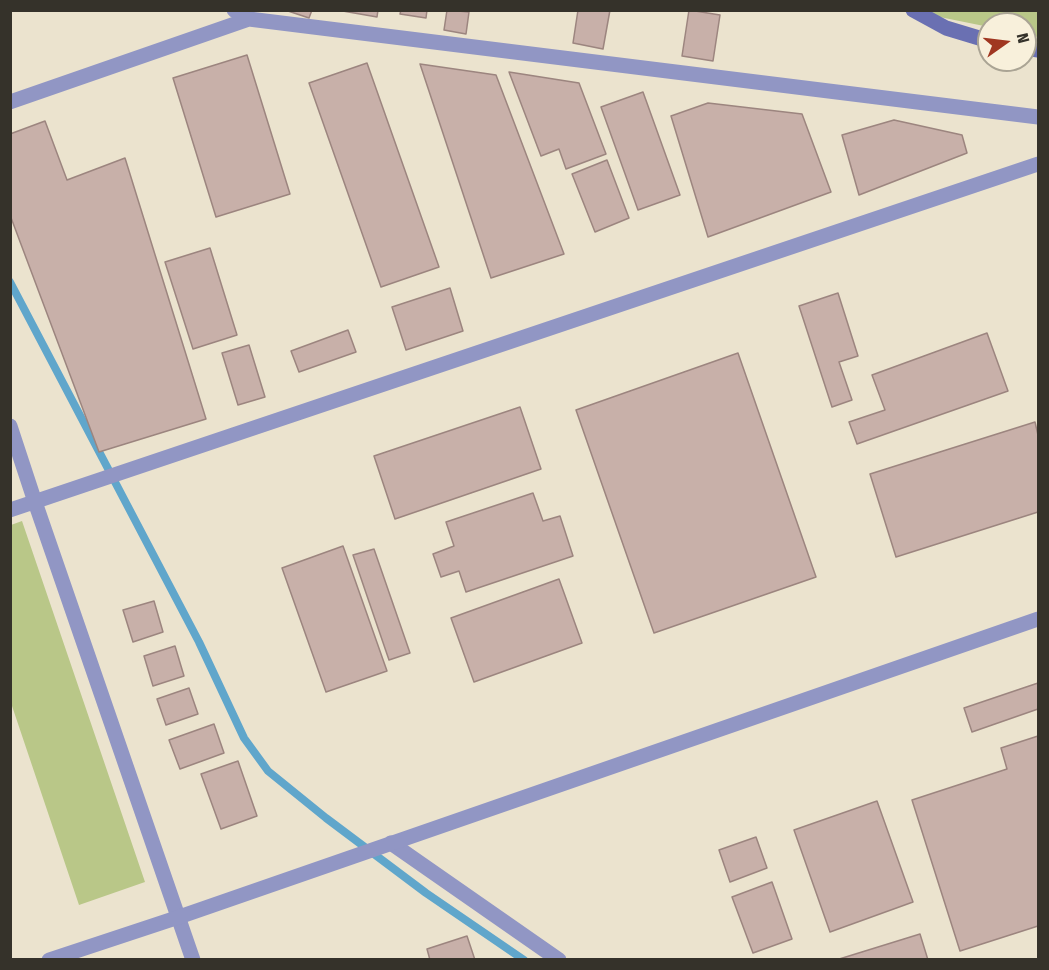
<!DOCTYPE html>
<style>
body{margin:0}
#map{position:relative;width:1049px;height:970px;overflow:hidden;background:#ebe3ce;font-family:"Fira Sans Condensed",sans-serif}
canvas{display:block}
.frame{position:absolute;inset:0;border:12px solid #35322a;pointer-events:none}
.north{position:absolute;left:977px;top:12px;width:60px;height:60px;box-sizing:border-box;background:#f8f0db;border:2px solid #aaa494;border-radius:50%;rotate:76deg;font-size:16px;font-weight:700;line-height:24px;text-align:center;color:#35322a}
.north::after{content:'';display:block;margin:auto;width:21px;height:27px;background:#a03721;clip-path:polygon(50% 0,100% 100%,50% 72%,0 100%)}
</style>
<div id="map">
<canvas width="1049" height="970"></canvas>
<div class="frame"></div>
<div class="north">N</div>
</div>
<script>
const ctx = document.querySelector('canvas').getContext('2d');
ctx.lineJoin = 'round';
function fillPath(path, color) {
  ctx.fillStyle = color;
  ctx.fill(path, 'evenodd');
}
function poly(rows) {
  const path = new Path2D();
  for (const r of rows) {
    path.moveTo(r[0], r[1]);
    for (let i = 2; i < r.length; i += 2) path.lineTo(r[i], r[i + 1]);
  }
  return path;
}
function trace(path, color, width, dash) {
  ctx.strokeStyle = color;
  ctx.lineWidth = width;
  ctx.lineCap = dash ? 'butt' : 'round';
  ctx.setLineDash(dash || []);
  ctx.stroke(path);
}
fillPath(poly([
 [910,11,1038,11,1038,37,1025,34,1025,24,989,24,989,27],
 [22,521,145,882,79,905,11,703,11,525]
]), '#b9c788');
trace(poly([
 [10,282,199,642,244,738,268,771,326,818,426,893,524,960]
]), '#60a6cb', 8);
const building = poly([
 [285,10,312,10,309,18,285,10],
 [337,10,378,10,377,17,337,10],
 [401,10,427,10,426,18,400,14,401,10],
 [447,10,469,12,466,34,444,30,447,10],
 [578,10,610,10,603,49,573,43,578,10],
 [689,10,720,15,713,61,682,56,689,10],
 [247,55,290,194,216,217,173,78,247,55],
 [367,63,439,267,381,287,309,83,367,63],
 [420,64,496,75,564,254,491,278,420,64],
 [509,72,579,83,606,154,566,169,559,149,541,156,509,72],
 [643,92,680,195,638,210,601,107,643,92],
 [708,103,802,114,831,192,708,237,671,116,708,103],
 [894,120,962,135,967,153,859,195,842,135,894,120],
 [45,121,67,180,125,158,206,419,99,452,10,215,10,134,45,121],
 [607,160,629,218,595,232,572,174,607,160],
 [210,248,237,335,193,349,165,262,210,248],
 [450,288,463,331,406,350,392,307,450,288],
 [838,293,858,356,839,362,852,400,832,407,799,306,838,293],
 [348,330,356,352,299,372,291,351,348,330],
 [987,333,1008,391,857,444,849,422,885,410,872,375,987,333],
 [249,345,265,397,238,405,222,353,249,345],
 [738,353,816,577,654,633,576,410,738,353],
 [520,407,541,469,395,519,374,456,520,407],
 [1035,422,1038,435,1038,512,896,557,870,474,1035,422],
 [533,493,543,521,560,516,573,556,466,592,459,571,441,577,433,554,454,546,446,522,533,493],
 [343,546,387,671,326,692,282,568,343,546],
 [374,549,410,653,389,660,353,555,374,549],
 [559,579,582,643,474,682,451,618,559,579],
 [154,601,163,632,133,642,123,610,154,601],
 [175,646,184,676,153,686,144,656,175,646],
 [1038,683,1038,709,972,732,964,708,1038,683],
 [189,688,198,714,166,725,157,699,189,688],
 [214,724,224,753,180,769,169,740,214,724],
 [1038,736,1038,926,960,951,912,800,1007,769,1001,748,1038,736],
 [238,761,257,816,221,829,201,774,238,761],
 [877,801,913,902,830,932,794,830,877,801],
 [756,837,767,868,730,882,719,850,756,837],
 [772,882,792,939,753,953,732,897,772,882],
 [920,934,928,960,836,960,920,934],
 [467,936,475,960,430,960,427,949,467,936]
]);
fillPath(building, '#c8b0a9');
trace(building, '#9c857f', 1.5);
trace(poly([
 [234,10,249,19,1038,117],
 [10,102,249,19],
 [10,426,35,502,193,960],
 [10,510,1038,164],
 [391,843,559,960]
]), '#9196c4', 15);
trace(poly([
 [49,960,179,917,1038,619]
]), '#9196c4', 15);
trace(poly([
 [913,10,946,28,989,41],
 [1025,48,1038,50]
]), '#6a70b2', 15);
</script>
